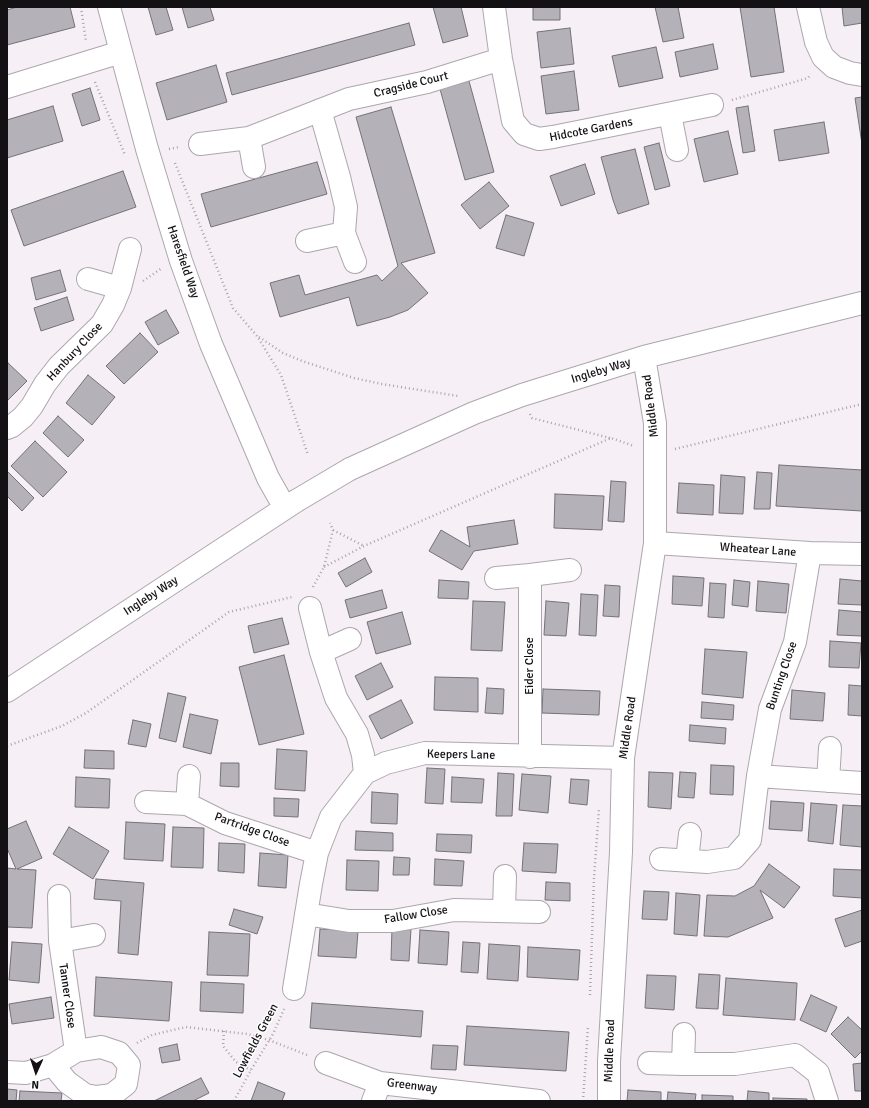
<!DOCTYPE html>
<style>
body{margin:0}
#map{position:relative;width:869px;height:1108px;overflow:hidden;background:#f6eff6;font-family:Signika,sans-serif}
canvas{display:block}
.frame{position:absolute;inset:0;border:8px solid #141114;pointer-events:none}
.north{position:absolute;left:16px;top:1052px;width:40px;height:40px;-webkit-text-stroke:3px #fefefe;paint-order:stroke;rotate:183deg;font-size:11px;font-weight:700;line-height:16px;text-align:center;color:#141114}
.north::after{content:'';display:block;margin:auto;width:14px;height:18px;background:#141114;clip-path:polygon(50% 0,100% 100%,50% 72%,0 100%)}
</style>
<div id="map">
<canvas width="869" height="1108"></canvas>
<div class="frame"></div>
<div class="north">N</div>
</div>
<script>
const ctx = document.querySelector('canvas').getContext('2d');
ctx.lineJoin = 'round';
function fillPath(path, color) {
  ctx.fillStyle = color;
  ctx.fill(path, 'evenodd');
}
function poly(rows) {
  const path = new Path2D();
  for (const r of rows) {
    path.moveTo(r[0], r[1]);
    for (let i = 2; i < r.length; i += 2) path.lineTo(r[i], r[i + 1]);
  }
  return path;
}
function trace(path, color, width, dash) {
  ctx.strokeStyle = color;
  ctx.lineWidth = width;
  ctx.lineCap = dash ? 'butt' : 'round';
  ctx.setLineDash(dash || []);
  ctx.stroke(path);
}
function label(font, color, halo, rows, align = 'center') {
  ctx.font = font + ' Signika,sans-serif';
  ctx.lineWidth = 3;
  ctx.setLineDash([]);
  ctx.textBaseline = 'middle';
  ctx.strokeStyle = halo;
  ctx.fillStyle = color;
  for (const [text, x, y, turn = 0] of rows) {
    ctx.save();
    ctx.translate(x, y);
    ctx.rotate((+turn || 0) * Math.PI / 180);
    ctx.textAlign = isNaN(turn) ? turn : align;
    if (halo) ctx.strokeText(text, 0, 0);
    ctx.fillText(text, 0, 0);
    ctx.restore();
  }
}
const building = poly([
 [17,7,70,7,75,27,7,45,7,10,17,7],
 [148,7,166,7,173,30,156,35,148,7],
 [182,7,210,7,214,20,188,28,182,7],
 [433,7,461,7,468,36,443,43,433,7],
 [533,7,560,7,560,20,533,20,533,7],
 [655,7,678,7,684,38,663,42,655,7],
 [740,7,774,7,784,72,751,77,740,7],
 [842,7,862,7,862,23,844,26,842,7],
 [409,23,415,45,232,95,226,73,409,23],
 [570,28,574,64,541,68,537,32,570,28],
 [713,44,718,69,680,77,675,52,713,44],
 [656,47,663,78,619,87,612,56,656,47],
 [216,65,227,102,167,120,156,83,216,65],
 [574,71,579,110,546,114,541,76,574,71],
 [469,81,494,172,465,180,440,89,469,81],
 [90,88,100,120,82,126,72,94,90,88],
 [862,97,862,144,855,98,862,97],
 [53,106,63,141,7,158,7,120,53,106],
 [748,106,755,151,743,153,736,108,748,106],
 [391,107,435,253,401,263,428,293,408,310,390,317,357,326,349,297,280,317,270,283,299,275,305,295,377,275,382,281,398,266,356,117,391,107],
 [824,122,829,153,779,161,774,130,824,122],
 [728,131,738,174,704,182,694,139,728,131],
 [659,143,670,186,655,190,644,147,659,143],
 [635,149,649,204,618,214,613,200,601,157,635,149],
 [317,162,327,194,211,227,201,194,317,162],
 [585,164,595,194,561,206,550,176,585,164],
 [123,171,136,207,24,246,11,210,123,171],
 [489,182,509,206,480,229,461,205,489,182],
 [506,215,534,223,524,256,496,248,506,215],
 [60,270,66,291,36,300,31,278,60,270],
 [67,297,74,320,41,331,34,308,67,297],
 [166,310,179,333,158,345,145,322,166,310],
 [140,333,158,352,124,384,106,366,140,333],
 [8,363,27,381,7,401,7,364,8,363],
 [88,375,115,397,92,425,66,403,88,375],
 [58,416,84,440,68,457,43,433,58,416],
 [35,441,67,472,43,497,11,466,35,441],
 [779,465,862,470,862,511,776,506,779,465],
 [7,471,34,498,22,511,7,496,7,471],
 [757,472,772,473,770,509,754,509,757,472],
 [721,475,745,477,743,514,719,513,721,475],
 [611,481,626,482,624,522,608,521,611,481],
 [679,483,714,485,713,515,677,513,679,483],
 [555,494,604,496,602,530,554,528,555,494],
 [514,520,518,544,474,551,462,570,429,551,441,530,470,547,467,527,514,520],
 [365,558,372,572,346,587,338,573,365,558],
 [673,576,704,578,702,606,672,604,673,576],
 [840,579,862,581,862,605,838,604,840,579],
 [439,580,469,582,468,599,438,598,439,580],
 [734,580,750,582,748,607,732,605,734,580],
 [758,581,789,584,786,613,756,611,758,581],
 [710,583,726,584,724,618,708,617,710,583],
 [605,585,620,586,619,617,603,616,605,585],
 [382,590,387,608,350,618,345,600,382,590],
 [581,594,598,595,596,636,579,635,581,594],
 [473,601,505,602,502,651,471,650,473,601],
 [546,601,569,603,566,636,544,635,546,601],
 [839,610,862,612,862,636,837,635,839,610],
 [402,612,411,644,376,654,367,622,402,612],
 [282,618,289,644,254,653,248,626,282,618],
 [830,641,861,643,859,668,829,667,830,641],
 [705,649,747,652,743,698,702,694,705,649],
 [284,655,304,734,259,745,239,667,284,655],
 [381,663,393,687,367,700,355,676,381,663],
 [435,677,478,678,478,712,434,710,435,677],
 [849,685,862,686,862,716,848,715,849,685],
 [487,688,504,689,503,714,485,713,487,688],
 [543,689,600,691,599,715,542,713,543,689],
 [792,690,825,693,823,721,790,719,792,690],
 [168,693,186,697,176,742,159,738,168,693],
 [401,700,413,723,381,739,369,716,401,700],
 [702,702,734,705,733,720,701,718,702,702],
 [190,714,218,720,211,754,183,747,190,714],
 [133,720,151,724,146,747,128,744,133,720],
 [690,725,726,728,725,744,689,741,690,725],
 [277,749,307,751,305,791,275,789,277,749],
 [85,750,114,751,114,769,84,768,85,750],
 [221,763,239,763,239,787,220,786,221,763],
 [711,765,734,766,733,795,710,794,711,765],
 [427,768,445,769,443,804,425,803,427,768],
 [649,772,673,773,671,809,648,807,649,772],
 [680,772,696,773,694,798,678,797,680,772],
 [498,773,514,774,512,816,496,816,498,773],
 [522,774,551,776,548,813,519,810,522,774],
 [76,777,110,779,109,808,75,807,76,777],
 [452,777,484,779,482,803,451,802,452,777],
 [571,779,589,780,587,805,569,803,571,779],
 [372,792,398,794,397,824,371,823,372,792],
 [274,798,299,799,298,817,274,816,274,798],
 [771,801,804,803,802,831,769,829,771,801],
 [811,803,837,805,833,844,808,841,811,803],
 [843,805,862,806,862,847,840,845,843,805],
 [26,821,42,858,17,869,36,870,32,928,7,927,7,868,16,869,7,848,7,829,26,821],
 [126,822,165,824,163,861,124,859,126,822],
 [69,827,109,851,93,879,53,854,69,827],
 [173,827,204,828,203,868,171,867,173,827],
 [356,831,393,833,393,851,355,850,356,831],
 [437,834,472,835,471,853,436,851,437,834],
 [219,843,245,844,244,873,218,871,219,843],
 [524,843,558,844,556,873,522,871,524,843],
 [260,853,288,855,286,888,258,886,260,853],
 [394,857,410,858,409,875,393,875,394,857],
 [435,859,464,861,462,886,434,885,435,859],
 [347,860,379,861,378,891,346,890,347,860],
 [769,864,800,887,784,908,760,890,773,918,728,937,704,936,707,895,735,896,754,886,769,864],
 [834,869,862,870,862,898,833,896,834,869],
 [96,879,144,883,138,955,118,953,121,901,94,899,96,879],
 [546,882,570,883,570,901,545,900,546,882],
 [644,891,669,892,667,920,642,919,644,891],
 [676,893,700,895,697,936,674,934,676,893],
 [234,909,263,917,257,934,229,925,234,909],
 [862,910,862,941,845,947,835,919,862,910],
 [392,928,411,929,409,961,391,960,392,928],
 [320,929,358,931,356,958,318,956,320,929],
 [420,930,449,932,447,965,418,963,420,930],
 [209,932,250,934,248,976,207,975,209,932],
 [12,942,42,944,39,983,9,980,12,942],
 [463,942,480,943,478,973,461,972,463,942],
 [489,944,520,946,518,981,487,979,489,944],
 [528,947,580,950,578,980,527,977,528,947],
 [699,974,720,975,718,1009,696,1008,699,974],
 [647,975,676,976,674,1010,645,1008,647,975],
 [96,977,172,982,169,1021,94,1016,96,977],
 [726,978,797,983,795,1020,723,1015,726,978],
 [201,982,244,984,243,1013,200,1011,201,982],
 [811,995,837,1007,826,1032,800,1020,811,995],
 [51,997,54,1018,12,1024,9,1004,51,997],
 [312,1003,423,1011,421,1037,310,1028,312,1003],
 [848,1017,862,1030,862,1051,855,1058,831,1034,848,1017],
 [467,1026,569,1032,566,1071,464,1065,467,1026],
 [177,1044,180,1060,162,1063,159,1048,177,1044],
 [433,1045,458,1046,456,1070,431,1069,433,1045],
 [862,1063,862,1091,855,1091,853,1064,862,1063],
 [201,1078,209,1093,193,1101,154,1101,201,1078],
 [258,1082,285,1093,282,1101,251,1101,258,1082],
 [7,1089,17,1090,16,1101,7,1101,7,1089],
 [628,1090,661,1092,661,1101,627,1101,628,1090],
 [20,1091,62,1093,61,1101,19,1101,20,1091],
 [748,1091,769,1093,769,1101,747,1101,748,1091],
 [668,1092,696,1094,695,1101,667,1101,668,1092],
 [702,1095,733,1096,733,1101,702,1101,702,1095],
 [773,1098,807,1099,807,1101,773,1101,773,1098]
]);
fillPath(building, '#b4b1b9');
trace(building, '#747179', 1);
const minor = poly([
 [109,7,147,149,181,261,211,344,268,478,285,508],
 [494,7,501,59,513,121,524,134,539,139,553,137,712,105],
 [808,7,816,42,823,57,834,67,850,73,862,75],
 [7,87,121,52],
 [320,110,339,177,346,207,344,233,355,262],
 [670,114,677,150],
 [249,138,254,167],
 [200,144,249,138,349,99,427,82,501,59],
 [307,241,344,233],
 [88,279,120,288],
 [7,428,12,426,23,417,32,406,45,384,59,366,102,324,113,305,120,288,130,249],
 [350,469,474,413,522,395,644,357,862,303],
 [655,543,810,553,862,554],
 [530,575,570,570],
 [496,578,530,575,530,757],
 [310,608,321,652,336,698,357,734,363,755,365,773],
 [321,652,350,639],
 [7,691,296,501],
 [758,776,862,783],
 [828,781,830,748],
 [146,802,187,804,225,823,317,853],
 [187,804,189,776],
 [661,859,707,862,734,858,750,840,758,776,770,709,795,642,810,553],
 [687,860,690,834],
 [59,896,60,941,76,1051],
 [504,911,505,876],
 [306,914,349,921,393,921,454,910,539,912],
 [60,941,94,935],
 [294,989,311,884,317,853,331,817,365,773,386,763,425,753,623,758],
 [101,1047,119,1053,129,1065,126,1084,112,1095,97,1097,85,1095,67,1082,53,1065,76,1051,101,1047],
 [326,1063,380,1083,539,1101],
 [649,1063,683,1064,735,1064,795,1055,818,1073,827,1101],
 [683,1064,684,1034],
 [7,1072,26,1073,53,1065],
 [373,1101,380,1083],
 [609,1101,609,1061,621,852,623,758,655,543,655,423,644,357]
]);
trace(minor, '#ada7ad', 24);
trace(poly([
 [81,7,86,42],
 [95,82,125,155],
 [732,100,808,78,811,74],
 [169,149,180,147],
 [175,163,233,308,257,336,281,375,308,455],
 [143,281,162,268],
 [259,337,283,353,302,361,354,378,382,384,458,396],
 [530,414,532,418,610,438],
 [675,449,862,404],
 [333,530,364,546],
 [324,567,364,546,611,438,634,446],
 [313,587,324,567,333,530,330,523],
 [7,746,62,726,86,713,229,612,292,597],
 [590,995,594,878,599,808],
 [224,1031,223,1046,236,1062,251,1070],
 [137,1043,152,1035,186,1027,247,1034,269,1040,307,1055],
 [234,1101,251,1070,273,1034,285,1007],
 [583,1101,588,1026]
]), '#aba5ab', 2.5, [1, 3]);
trace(minor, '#fff', 22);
const minorBridge = poly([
 [296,501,350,469]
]);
trace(minorBridge, '#ada7ad', 24, []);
trace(minorBridge, '#fff', 22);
label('12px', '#141114', '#fefefe', [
 ["Cragside Court",411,85,-14],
 ["Hidcote Gardens",591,130,-11],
 ["Haresfield Way",183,262,71],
 ["Hanbury Close",75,352,-47],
 ["Ingleby Way",601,371,-17],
 ["Middle Road",651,406,-97],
 ["Wheatear Lane",758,550,4],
 ["Ingleby Way",151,596,-33],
 ["Eider Close",530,666,-90],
 ["Bunting Close",782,676,-71],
 ["Middle Road",628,728,-82],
 ["Keepers Lane",461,755,1],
 ["Partridge Close",252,830,20],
 ["Fallow Close",416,915,-9],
 ["Tanner Close",67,996,82],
 ["Lowfields Green",256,1041,-62],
 ["Middle Road",610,1051,-88],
 ["Greenway",412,1086,7]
]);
</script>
